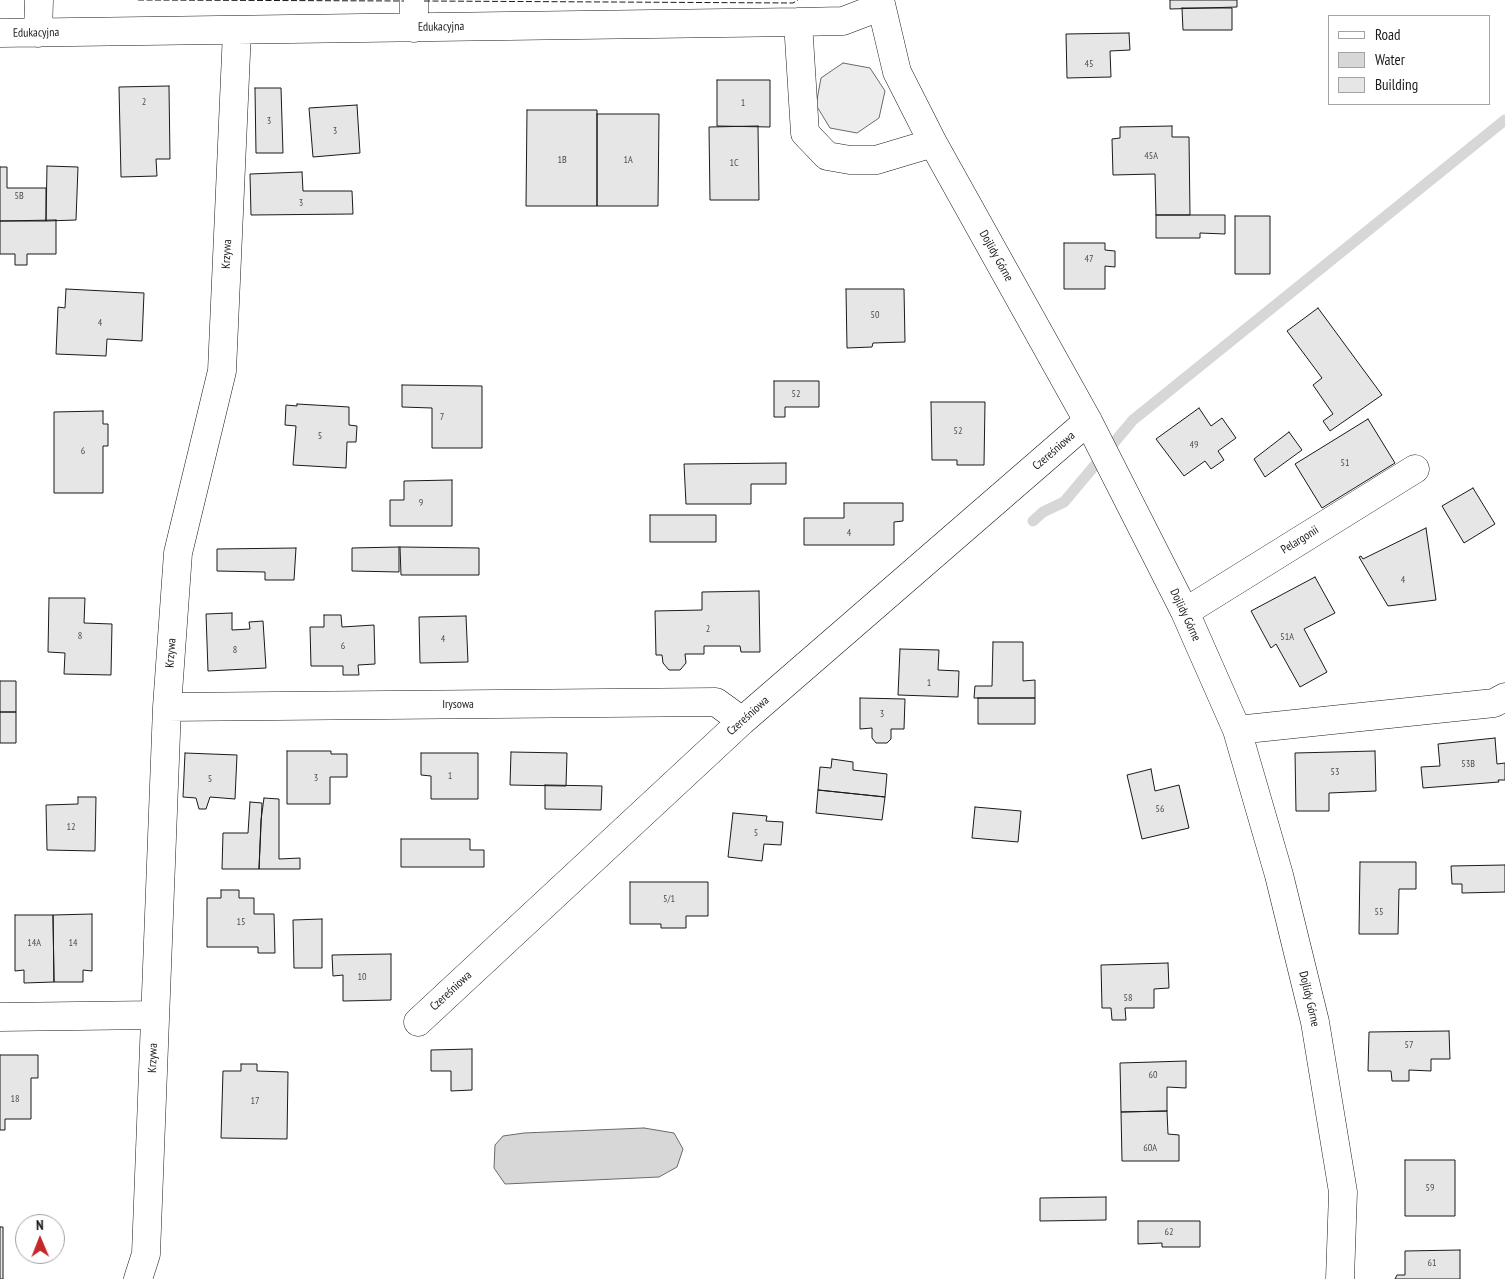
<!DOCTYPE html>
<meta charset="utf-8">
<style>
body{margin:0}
#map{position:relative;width:1505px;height:1279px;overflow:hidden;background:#fff;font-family:"PT Sans Narrow",sans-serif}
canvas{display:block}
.legend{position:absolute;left:1328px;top:15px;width:162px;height:90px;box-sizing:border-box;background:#fff;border:1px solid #a3a3a3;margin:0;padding:6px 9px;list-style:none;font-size:15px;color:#1a1a1a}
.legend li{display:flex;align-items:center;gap:10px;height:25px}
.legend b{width:25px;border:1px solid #a3a3a3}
.north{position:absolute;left:15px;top:1214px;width:50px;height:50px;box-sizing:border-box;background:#fff;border:1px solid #a3a3a3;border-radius:50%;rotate:359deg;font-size:14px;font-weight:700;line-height:20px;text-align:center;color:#1a1a1a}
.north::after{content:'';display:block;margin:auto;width:18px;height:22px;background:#c62828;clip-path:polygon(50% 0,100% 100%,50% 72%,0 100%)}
</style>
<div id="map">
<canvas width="1505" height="1279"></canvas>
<ul class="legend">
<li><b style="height:6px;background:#fff"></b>Road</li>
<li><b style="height:14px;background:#d7d7d7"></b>Water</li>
<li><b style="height:14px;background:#e6e6e6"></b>Building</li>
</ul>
<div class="north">N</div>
</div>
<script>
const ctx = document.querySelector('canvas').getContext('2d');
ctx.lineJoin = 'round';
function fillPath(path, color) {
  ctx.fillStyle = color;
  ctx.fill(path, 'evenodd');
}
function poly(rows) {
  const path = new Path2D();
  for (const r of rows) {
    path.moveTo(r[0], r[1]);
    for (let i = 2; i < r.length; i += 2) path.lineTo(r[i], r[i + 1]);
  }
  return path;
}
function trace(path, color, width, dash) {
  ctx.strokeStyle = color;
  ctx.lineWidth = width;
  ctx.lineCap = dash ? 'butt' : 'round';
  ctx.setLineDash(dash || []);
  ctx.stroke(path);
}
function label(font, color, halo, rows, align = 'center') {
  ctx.font = font + ' "PT Sans Narrow",sans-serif';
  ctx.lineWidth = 4;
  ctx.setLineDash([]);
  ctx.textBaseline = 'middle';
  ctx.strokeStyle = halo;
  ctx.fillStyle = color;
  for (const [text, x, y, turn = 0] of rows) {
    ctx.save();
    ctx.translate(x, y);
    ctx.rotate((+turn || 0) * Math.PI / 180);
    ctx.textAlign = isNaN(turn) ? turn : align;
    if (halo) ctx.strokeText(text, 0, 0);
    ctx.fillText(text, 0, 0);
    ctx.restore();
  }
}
const built = poly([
 [843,63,870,68,885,91,879,118,857,133,830,128,816,105,821,78,843,63]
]);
fillPath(built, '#ededed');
trace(built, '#6a6a6a', 1);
const water = poly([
 [644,1128,674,1133,683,1149,677,1167,659,1177,505,1184,494,1168,495,1145,503,1136,524,1133,644,1128]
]);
fillPath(water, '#d7d7d7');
trace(water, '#6a6a6a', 1);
trace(poly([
 [1033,521,1043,512,1064,502,1133,420,1505,120]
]), '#d7d7d7', 11);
const building = poly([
 [1170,0,1237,0,1237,7,1170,9,1170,0],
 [1182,8,1232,8,1232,30,1183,30,1182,8],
 [1129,33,1130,50,1110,51,1111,77,1067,78,1066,34,1129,33],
 [717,80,770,80,770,127,717,126,717,80],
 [169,86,170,159,156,159,157,176,121,177,119,87,169,86],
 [255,88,281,88,283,153,256,153,255,88],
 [357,105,360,153,313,157,309,108,357,105],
 [527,110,597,110,597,206,526,206,527,110],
 [597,114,659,114,658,206,597,206,597,114],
 [758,126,759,200,710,200,709,127,758,126],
 [1172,126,1172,137,1189,137,1190,215,1156,215,1155,174,1113,175,1112,139,1120,138,1120,127,1172,126],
 [47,166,78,167,76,220,46,221,47,166],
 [0,167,7,167,7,188,46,188,46,221,0,221,0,167],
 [302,172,303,191,352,191,353,214,251,215,250,174,302,172],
 [1156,215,1225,215,1225,234,1200,233,1200,238,1156,238,1156,215],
 [1235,216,1270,216,1270,274,1235,274,1235,216],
 [56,220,56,254,27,254,27,265,15,265,15,254,0,254,0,221,56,220],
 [1064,243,1105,243,1105,250,1115,251,1115,267,1105,266,1105,289,1064,289,1064,243],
 [66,289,144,293,142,341,107,339,106,356,56,354,58,307,65,308,66,289],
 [846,289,904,289,905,342,873,343,872,347,847,348,846,289],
 [1318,308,1382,395,1330,431,1323,421,1333,414,1313,385,1322,378,1287,331,1318,308],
 [774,381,819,381,819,407,785,407,785,417,774,417,774,381],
 [402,385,482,386,482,448,432,448,432,408,402,407,402,385],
 [931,402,985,402,984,465,957,465,957,460,932,460,931,402],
 [297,404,349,407,349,425,357,426,356,442,347,442,346,468,293,465,296,426,285,425,286,405,297,406,297,404],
 [1199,408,1211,426,1222,418,1236,438,1218,451,1224,460,1211,469,1205,461,1184,476,1156,439,1199,408],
 [103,411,103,424,108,424,108,446,103,446,103,493,54,493,54,412,103,411],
 [1368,419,1395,463,1322,508,1295,464,1368,419],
 [1289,432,1302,450,1265,477,1254,459,1289,432],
 [786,463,786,484,751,484,751,504,686,504,684,464,786,463],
 [452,480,452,526,390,526,390,500,404,500,404,481,452,480],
 [1473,488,1495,524,1464,543,1442,506,1473,488],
 [844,503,903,503,903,521,894,522,894,545,804,545,804,518,844,518,844,503],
 [650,515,716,515,716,542,650,542,650,515],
 [1426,528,1436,600,1388,606,1359,557,1361,556,1363,559,1426,528],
 [399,547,399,572,352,571,352,548,399,547],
 [400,547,479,548,479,575,401,575,400,547],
 [296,548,294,580,265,580,265,572,217,571,217,549,296,548],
 [1315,577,1335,613,1304,629,1327,672,1300,687,1276,644,1271,648,1251,611,1315,577],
 [759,591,760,652,741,652,740,646,704,646,704,654,685,654,686,663,680,670,669,670,663,663,662,655,656,655,655,611,702,610,702,592,759,591],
 [49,598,85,598,84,623,112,624,111,675,64,674,65,653,48,652,49,598],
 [232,613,232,630,250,629,249,622,263,621,266,668,208,671,206,614,232,613],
 [324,615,341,615,342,627,374,625,375,664,358,665,359,675,343,675,343,666,311,666,310,627,324,627,324,615],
 [466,616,468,662,420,663,419,617,466,616],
 [993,642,1023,642,1023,681,1035,680,1035,698,974,698,975,686,992,686,993,642],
 [900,649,939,650,938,670,959,671,958,697,898,695,900,649],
 [0,681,16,681,16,712,0,712,0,681],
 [860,698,905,699,904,729,891,729,891,739,887,743,876,743,872,738,872,728,860,729,860,698],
 [978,698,1035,698,1035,724,978,724,978,698],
 [0,712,16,712,16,743,0,743,0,712],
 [1495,738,1497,764,1505,763,1505,780,1498,780,1499,782,1423,788,1421,767,1440,766,1438,744,1495,738],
 [287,751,331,751,331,754,347,754,347,777,330,777,330,804,287,804,287,751],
 [1375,751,1376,791,1329,793,1329,811,1296,811,1295,753,1375,751],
 [511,752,567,753,566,786,510,785,511,752],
 [185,753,237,755,235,799,210,797,206,809,199,809,196,798,183,797,185,753],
 [421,753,478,753,478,799,431,799,431,776,421,775,421,753],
 [832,759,853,762,853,770,887,774,885,797,818,790,820,767,831,768,832,759],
 [1151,769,1155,791,1179,785,1189,828,1142,839,1127,775,1151,769],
 [545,785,602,786,601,810,545,809,545,785],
 [818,790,885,797,882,820,816,813,818,790],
 [78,797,96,797,95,851,47,850,46,805,78,804,78,797],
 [264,798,279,799,279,859,300,858,300,869,259,869,261,820,264,798],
 [250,802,262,803,259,869,222,869,223,833,248,833,250,802],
 [975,807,1021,811,1018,842,972,838,975,807],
 [733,813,767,816,766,821,783,822,781,845,764,844,762,861,728,857,733,813],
 [401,839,470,839,470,850,484,850,484,867,401,867,401,839],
 [1360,862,1416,862,1416,889,1399,889,1398,934,1359,934,1360,862],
 [1505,865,1505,892,1462,893,1462,884,1452,884,1451,866,1505,865],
 [630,882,708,882,708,916,686,916,686,928,661,928,661,924,630,924,630,882],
 [221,890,239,890,239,898,254,898,254,914,274,914,275,953,258,953,258,947,207,947,207,898,221,898,221,890],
 [92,914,92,971,83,970,83,982,54,982,53,915,92,914],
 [15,915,53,915,54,982,24,983,24,970,15,971,15,915],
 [322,919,322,968,294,968,293,920,322,919],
 [391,954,391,1000,343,1001,343,975,333,976,332,955,391,954],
 [1168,963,1169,988,1154,989,1154,1008,1125,1008,1126,1020,1112,1020,1111,1008,1102,1008,1101,965,1168,963],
 [1449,1031,1450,1059,1431,1059,1431,1071,1409,1070,1409,1081,1392,1081,1391,1071,1368,1071,1369,1032,1449,1031],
 [472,1049,472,1090,451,1091,451,1071,431,1071,431,1050,472,1049],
 [0,1055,38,1055,38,1078,31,1078,31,1119,5,1119,5,1130,0,1130,0,1055],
 [1186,1061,1186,1088,1167,1087,1167,1111,1121,1112,1120,1063,1186,1061],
 [241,1064,257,1064,257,1071,288,1072,287,1139,221,1138,223,1071,241,1071,241,1064],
 [1167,1111,1168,1134,1179,1135,1179,1161,1122,1161,1121,1112,1167,1111],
 [1405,1160,1455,1160,1455,1216,1405,1216,1405,1160],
 [1106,1197,1106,1220,1040,1221,1040,1198,1106,1197],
 [1138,1221,1200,1221,1200,1247,1162,1247,1162,1243,1138,1244,1138,1221],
 [0,1227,3,1227,3,1279,0,1279,0,1227],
 [1460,1250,1460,1279,1395,1279,1397,1275,1405,1275,1405,1251,1460,1250]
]);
fillPath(building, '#e6e6e6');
trace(building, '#1a1a1a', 1);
const minor = poly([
 [414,0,414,28],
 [880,0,897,72,933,143,1088,421,1185,612,1237,730,1279,875,1315,1022,1343,1192,1340,1279],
 [798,22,805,133,827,156,850,160,876,160,933,143],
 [0,33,798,22,843,21,880,7],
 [38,33,39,0],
 [1185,612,1415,469],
 [167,707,716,702,742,721],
 [1237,730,1494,703,1505,697],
 [0,1017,155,1015],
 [418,1022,742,721,1088,421],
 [138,1279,146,1254,167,707,178,553,222,371,237,31]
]);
trace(minor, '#1a1a1a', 29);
trace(minor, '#fff', 28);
trace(poly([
 [138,0,404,1],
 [424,1,793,3,798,0]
]), '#1a1a1a', 1, [6, 2.5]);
label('10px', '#4d4d4d', null, [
 ["45",1089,64],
 ["2",144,102],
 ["1",743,103],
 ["3",269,121],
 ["3",335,131],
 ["45A",1151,156],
 ["1B",562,160],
 ["1A",628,160],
 ["1C",734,163],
 ["5B",19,196],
 ["3",301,203],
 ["47",1089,259],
 ["50",875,315],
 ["4",100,323],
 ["52",796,394],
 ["7",442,417],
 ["52",958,431],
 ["5",320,436],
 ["49",1194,445],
 ["6",83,451],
 ["51",1345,463],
 ["9",421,503],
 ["4",849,533],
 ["4",1403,580],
 ["2",708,629],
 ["8",80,636],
 ["51A",1287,637],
 ["4",443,639],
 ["6",343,646],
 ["8",235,650],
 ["1",929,683],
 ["3",882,714],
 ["53B",1468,764],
 ["53",1335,772],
 ["1",450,776],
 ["3",316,778],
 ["5",210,779],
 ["56",1160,809],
 ["12",71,827],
 ["5",756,833],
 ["5/1",669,899],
 ["55",1379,912],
 ["15",241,922],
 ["14A",34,943],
 ["14",73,943],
 ["10",362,977],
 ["58",1128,998],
 ["57",1409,1045],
 ["60",1153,1075],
 ["18",15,1099],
 ["17",255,1101],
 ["60A",1150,1148],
 ["59",1430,1188],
 ["62",1169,1232],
 ["61",1432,1263]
]);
label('12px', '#1a1a1a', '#fff', [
 ["Edukacyjna",441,27,-1],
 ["Edukacyjna",36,33,-1],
 ["Krzywa",227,254,-87],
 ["Dojlidy Górne",996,256,61],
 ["Czereśniowa",1054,451,-41],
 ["Pelargonii",1300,540,-32],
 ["Dojlidy Górne",1185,615,65],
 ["Krzywa",171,653,-86],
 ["Irysowa",458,705],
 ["Czereśniowa",748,716,-42],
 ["Czereśniowa",451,991,-43],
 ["Dojlidy Górne",1309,999,77],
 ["Krzywa",153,1058,-88]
]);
</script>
